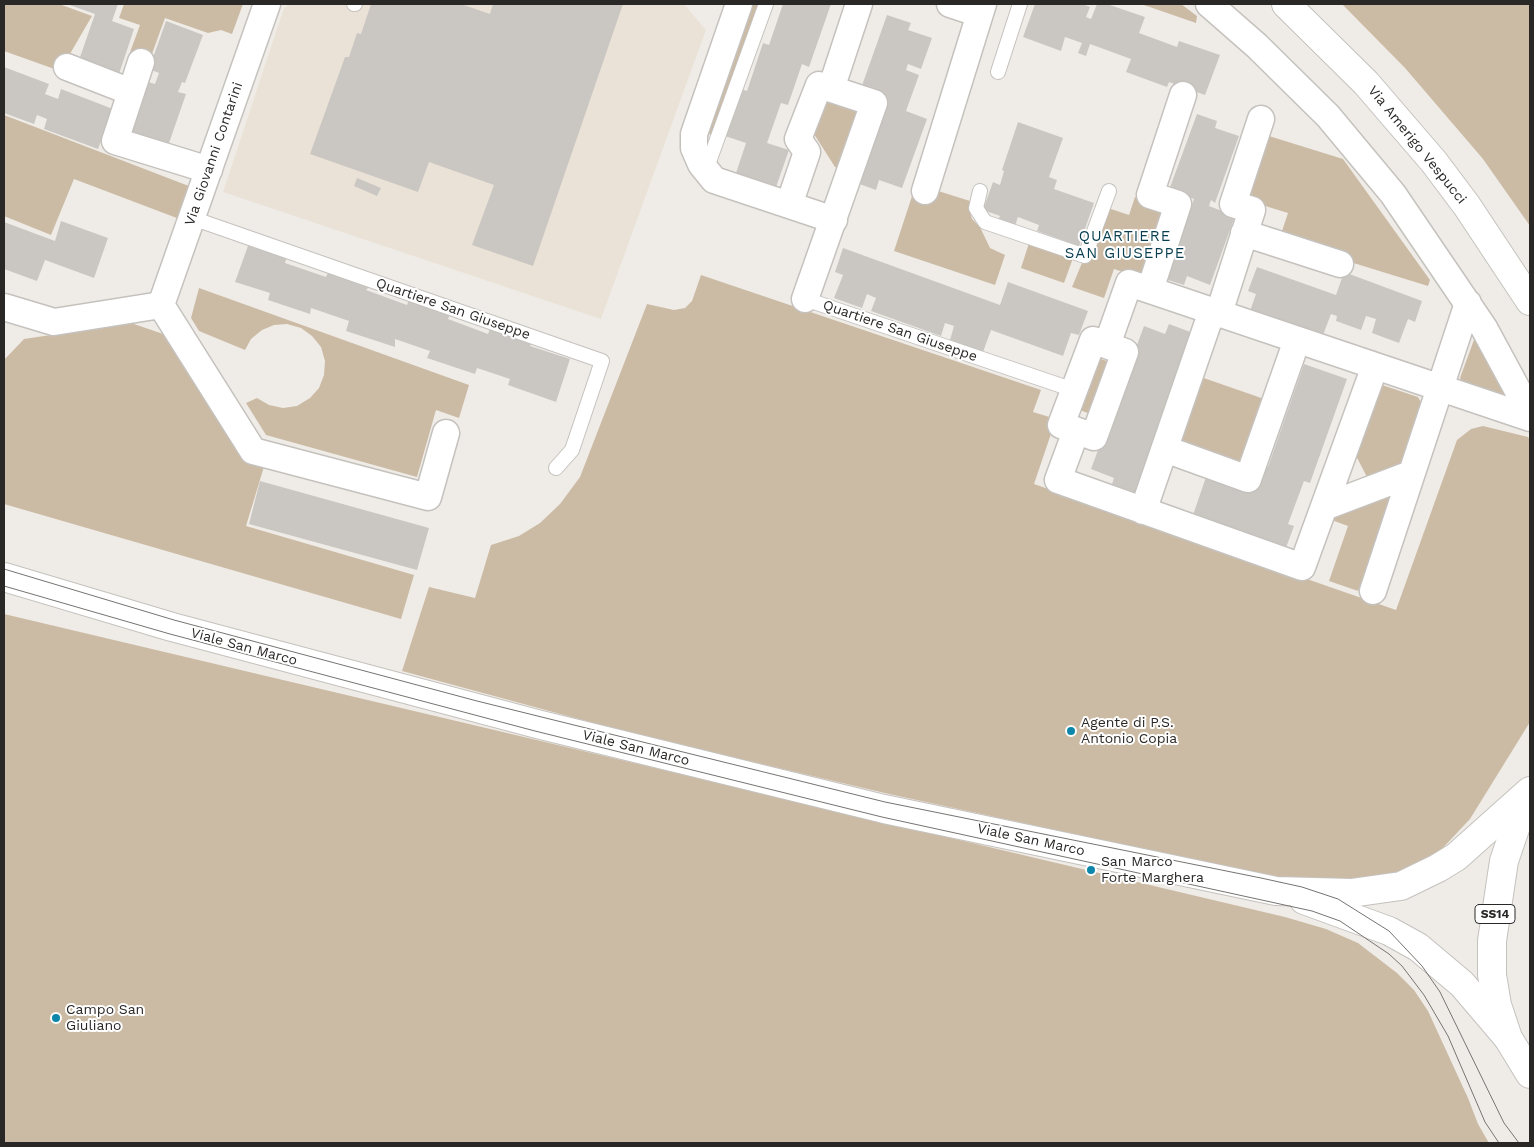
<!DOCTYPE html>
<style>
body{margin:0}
#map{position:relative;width:1534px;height:1147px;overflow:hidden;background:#efece8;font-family:"Work Sans",sans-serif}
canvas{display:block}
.frame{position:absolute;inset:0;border:5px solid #2a2827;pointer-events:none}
</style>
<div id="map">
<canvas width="1534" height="1147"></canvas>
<div class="frame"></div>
</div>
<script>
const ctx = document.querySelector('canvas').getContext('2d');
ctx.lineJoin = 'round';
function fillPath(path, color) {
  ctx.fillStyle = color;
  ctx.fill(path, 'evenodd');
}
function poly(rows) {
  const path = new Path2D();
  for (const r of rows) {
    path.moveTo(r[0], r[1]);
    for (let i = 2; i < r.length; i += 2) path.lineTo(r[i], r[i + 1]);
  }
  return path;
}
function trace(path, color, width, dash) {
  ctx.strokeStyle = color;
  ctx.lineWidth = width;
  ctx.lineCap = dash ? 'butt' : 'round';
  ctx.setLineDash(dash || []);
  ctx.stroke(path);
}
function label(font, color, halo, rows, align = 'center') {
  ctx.font = font + ' "Work Sans",sans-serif';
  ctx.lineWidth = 4;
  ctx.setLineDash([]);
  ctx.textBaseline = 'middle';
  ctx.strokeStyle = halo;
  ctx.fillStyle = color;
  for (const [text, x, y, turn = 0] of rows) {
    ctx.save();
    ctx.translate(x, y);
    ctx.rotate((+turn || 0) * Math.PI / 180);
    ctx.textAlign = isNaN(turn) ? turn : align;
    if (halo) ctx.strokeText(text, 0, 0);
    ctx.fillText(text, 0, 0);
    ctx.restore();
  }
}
fillPath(poly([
 [290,4,684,4,706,30,601,319,223,192,284,8]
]), '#eae2d7');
fillPath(poly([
 [4,4,59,4,92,16,60,71,4,51],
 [124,4,243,4,232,34,221,30,208,33,165,18,149,62,129,55,140,25,119,18],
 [749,4,760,4,714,136,704,132],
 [1141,4,1181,4,1197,16,1196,23],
 [1342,4,1530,4,1530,226,1483,159,1405,68],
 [827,94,864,106,842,169,835,167,814,134],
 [4,115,194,188,182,220,74,179,51,235,4,216],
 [1269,136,1343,159,1430,280,1428,286,1279,240,1288,213,1249,201],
 [916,184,970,201,969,209,972,219,980,227,990,248,1005,255,995,285,894,251],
 [1135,197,1172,210,1147,280,1114,269,1104,298,1072,287,1105,207,1129,215],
 [1029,243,1073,258,1064,283,1021,268],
 [701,275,1041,390,1033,412,1056,419,1034,484,1396,610,1457,440,1471,429,1483,426,1528,437,1530,440,1530,722,1470,819,1439,852,1408,872,1309,885,889,794,634,734,402,671,429,587,475,598,491,545,519,536,540,523,560,504,580,477,647,304,674,310,685,308,692,301],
 [199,288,469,385,459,418,436,410,417,477,266,435,246,403,257,398,269,405,283,408,297,406,310,398,319,388,324,375,325,361,321,347,312,336,301,328,287,324,274,325,262,330,251,339,245,350,199,331,191,318],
 [131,323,175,338,266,460,246,526,414,575,401,619,4,504,4,360,24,339],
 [1475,337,1513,401,1464,385,1460,378],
 [1096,357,1112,363,1093,415,1077,409],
 [1198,376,1270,401,1246,471,1174,446],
 [1376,383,1418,397,1422,404,1402,463,1367,477,1353,450],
 [1395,488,1358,591,1329,581,1348,526,1326,518],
 [4,614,1285,917,1326,929,1358,943,1397,973,1414,990,1428,1011,1468,1098,1478,1124,1489,1143,4,1143]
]), '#ccbba4');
fillPath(poly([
 [67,4,118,4,112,21,134,29,119,74,79,60,95,14],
 [371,4,461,4,490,14,493,4,623,4,533,266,472,245,494,185,429,162,418,192,310,154,345,57,349,57,357,33,361,34],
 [783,4,831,4,809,67,802,64,788,105,781,103,767,143,789,150,775,190,735,176,746,143,725,136,741,89,747,91,763,43,769,45],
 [1035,4,1082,4,1090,7,1086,17,1091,19,1097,4,1107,4,1145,17,1139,33,1177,47,1179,41,1220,55,1205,95,1169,82,1167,87,1126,72,1131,59,1090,44,1086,56,1078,53,1082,43,1065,37,1061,51,1023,37],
 [887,15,911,23,908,30,932,38,921,69,908,64,906,70,919,75,906,111,927,119,902,188,879,180,876,190,854,182,859,94],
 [166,21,203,35,185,83,182,82,178,92,186,94,168,146,130,132,148,82,155,84,159,73,149,69],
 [4,67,49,84,45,94,58,99,61,89,113,109,98,149,44,129,47,119,37,115,34,124,4,113],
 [1197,114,1217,121,1215,128,1239,136,1215,203,1211,200,1209,206,1235,216,1210,285,1187,276,1184,285,1165,279,1194,199,1169,190],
 [1018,122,1063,138,1049,177,1057,180,1054,189,1094,203,1079,246,1037,231,1039,225,1018,217,1014,229,997,222,1000,216,983,210,993,182,1000,185,1004,171,1002,170],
 [357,178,381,188,377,196,354,186],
 [61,221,108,238,94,278,45,260,37,281,4,269,4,222,55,241],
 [249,243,287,256,285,263,326,277,329,270,371,285,366,290,407,305,410,297,451,312,448,319,488,334,491,326,533,341,530,346,570,359,556,402,508,385,510,379,477,368,475,374,427,358,430,351,395,339,395,347,346,331,349,321,311,308,310,314,268,300,270,293,235,282],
 [843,248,1000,305,1008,282,1088,311,1079,335,1071,333,1063,356,991,330,983,352,950,340,954,326,945,323,941,336,871,311,876,298,867,294,862,308,834,298,843,275,835,272],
 [1257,267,1336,295,1344,272,1422,301,1415,322,1408,319,1399,343,1372,333,1376,319,1366,316,1361,330,1336,321,1337,316,1331,314,1320,343,1248,317,1256,294,1248,291],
 [1169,324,1193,333,1135,493,1112,484,1114,478,1091,469,1144,326,1165,334],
 [1304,364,1347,379,1310,483,1304,481,1288,524,1294,526,1284,553,1191,521,1206,477,1251,493,1261,464,1268,467],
 [260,481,429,528,417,570,249,524]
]), '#cac7c2');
const lane = poly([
 [354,4,355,4],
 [998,72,1020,4],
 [706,170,766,4],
 [980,191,976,208,985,222,1085,256,1109,191],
 [192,218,602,361,572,450,556,468],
 [805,299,1074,390]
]);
const street = poly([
 [739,4,694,134,694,148,701,164,714,180,834,220],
 [950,4,980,14],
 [1209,4,1257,46,1328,116,1393,194,1484,328,1530,413],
 [141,62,115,141,209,170],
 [67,67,131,92],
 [831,89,859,4],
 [925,191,983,4],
 [789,205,807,152,798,139,819,85,874,103,805,299],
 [1244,233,1340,264],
 [1150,290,1178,204,1150,195,1183,95],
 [161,305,253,451,428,497,446,433],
 [161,305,267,4],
 [4,307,54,322,161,305],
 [1219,313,1252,210,1233,204,1261,119],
 [1093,340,1125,352,1094,437,1061,425,1093,340],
 [1107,345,1129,283,1530,418],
 [1076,431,1058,480,1302,567,1375,366],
 [1165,449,1248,479,1297,340],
 [1324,507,1411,474],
 [1143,511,1212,311],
 [1373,591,1468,303]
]);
const secondary = poly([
 [1286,4,1366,83,1434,162,1467,206,1530,301],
 [4,577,172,627,537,724,884,809,1276,891,1351,893,1401,886,1438,868,1456,857,1530,791],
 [1304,900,1389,931,1418,947,1462,984,1508,1038]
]);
const primary = poly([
 [1530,792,1518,820,1504,861,1492,941,1492,975,1497,1005,1508,1038,1530,1074]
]);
trace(lane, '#c5c2be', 16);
trace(street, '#c5c2be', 29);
trace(secondary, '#c5c2be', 30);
trace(primary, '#c5c2be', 30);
trace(lane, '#fff', 14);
trace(street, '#fff', 26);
trace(secondary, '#fff', 28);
trace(primary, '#fff', 28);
trace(poly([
 [4,569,174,620,477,701,885,802,1261,878,1302,887,1338,899,1389,931,1422,966,1440,992,1504,1123,1519,1143],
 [4,586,170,634,535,731,882,817,1312,911,1340,921,1389,954,1402,966,1424,995,1448,1036,1485,1122,1499,1143]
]), '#767471', 1);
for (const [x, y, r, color] of [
 [1071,731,5,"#0c86aa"],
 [1091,870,5,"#0c86aa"],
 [56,1018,5,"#0c86aa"]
]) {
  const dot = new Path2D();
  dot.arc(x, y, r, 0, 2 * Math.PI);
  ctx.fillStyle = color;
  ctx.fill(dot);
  trace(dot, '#fff', 2);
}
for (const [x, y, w] of [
 [1495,914,40]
]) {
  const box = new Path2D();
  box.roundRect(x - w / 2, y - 9.5, w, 19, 4);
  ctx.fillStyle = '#fff';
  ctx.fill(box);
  trace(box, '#2a2827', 1);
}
label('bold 12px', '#2a2827', null, [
 ["SS14",1495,914]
]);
label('14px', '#2a2827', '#fff', [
 ["Via Amerigo Vespucci",1417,145,51],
 ["Via Giovanni Contarini",214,154,-71],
 ["Quartiere San Giuseppe",453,309,19],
 ["Quartiere San Giuseppe",900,331,19],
 ["Viale San Marco",244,647,15],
 ["Viale San Marco",636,748,14],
 ["Viale San Marco",1031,840,12]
]);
label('14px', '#2a2827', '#fff', [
 ["Agente di P.S.",1081,723],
 ["Antonio Copia",1081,739],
 ["San Marco",1101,862],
 ["Forte Marghera",1101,878],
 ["Campo San",66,1010],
 ["Giuliano",66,1026]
], 'left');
ctx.letterSpacing = '1px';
label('15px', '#083e4f', '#fff', [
 ["QUARTIERE",1125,237],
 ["SAN GIUSEPPE",1125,254]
]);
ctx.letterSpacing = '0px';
</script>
